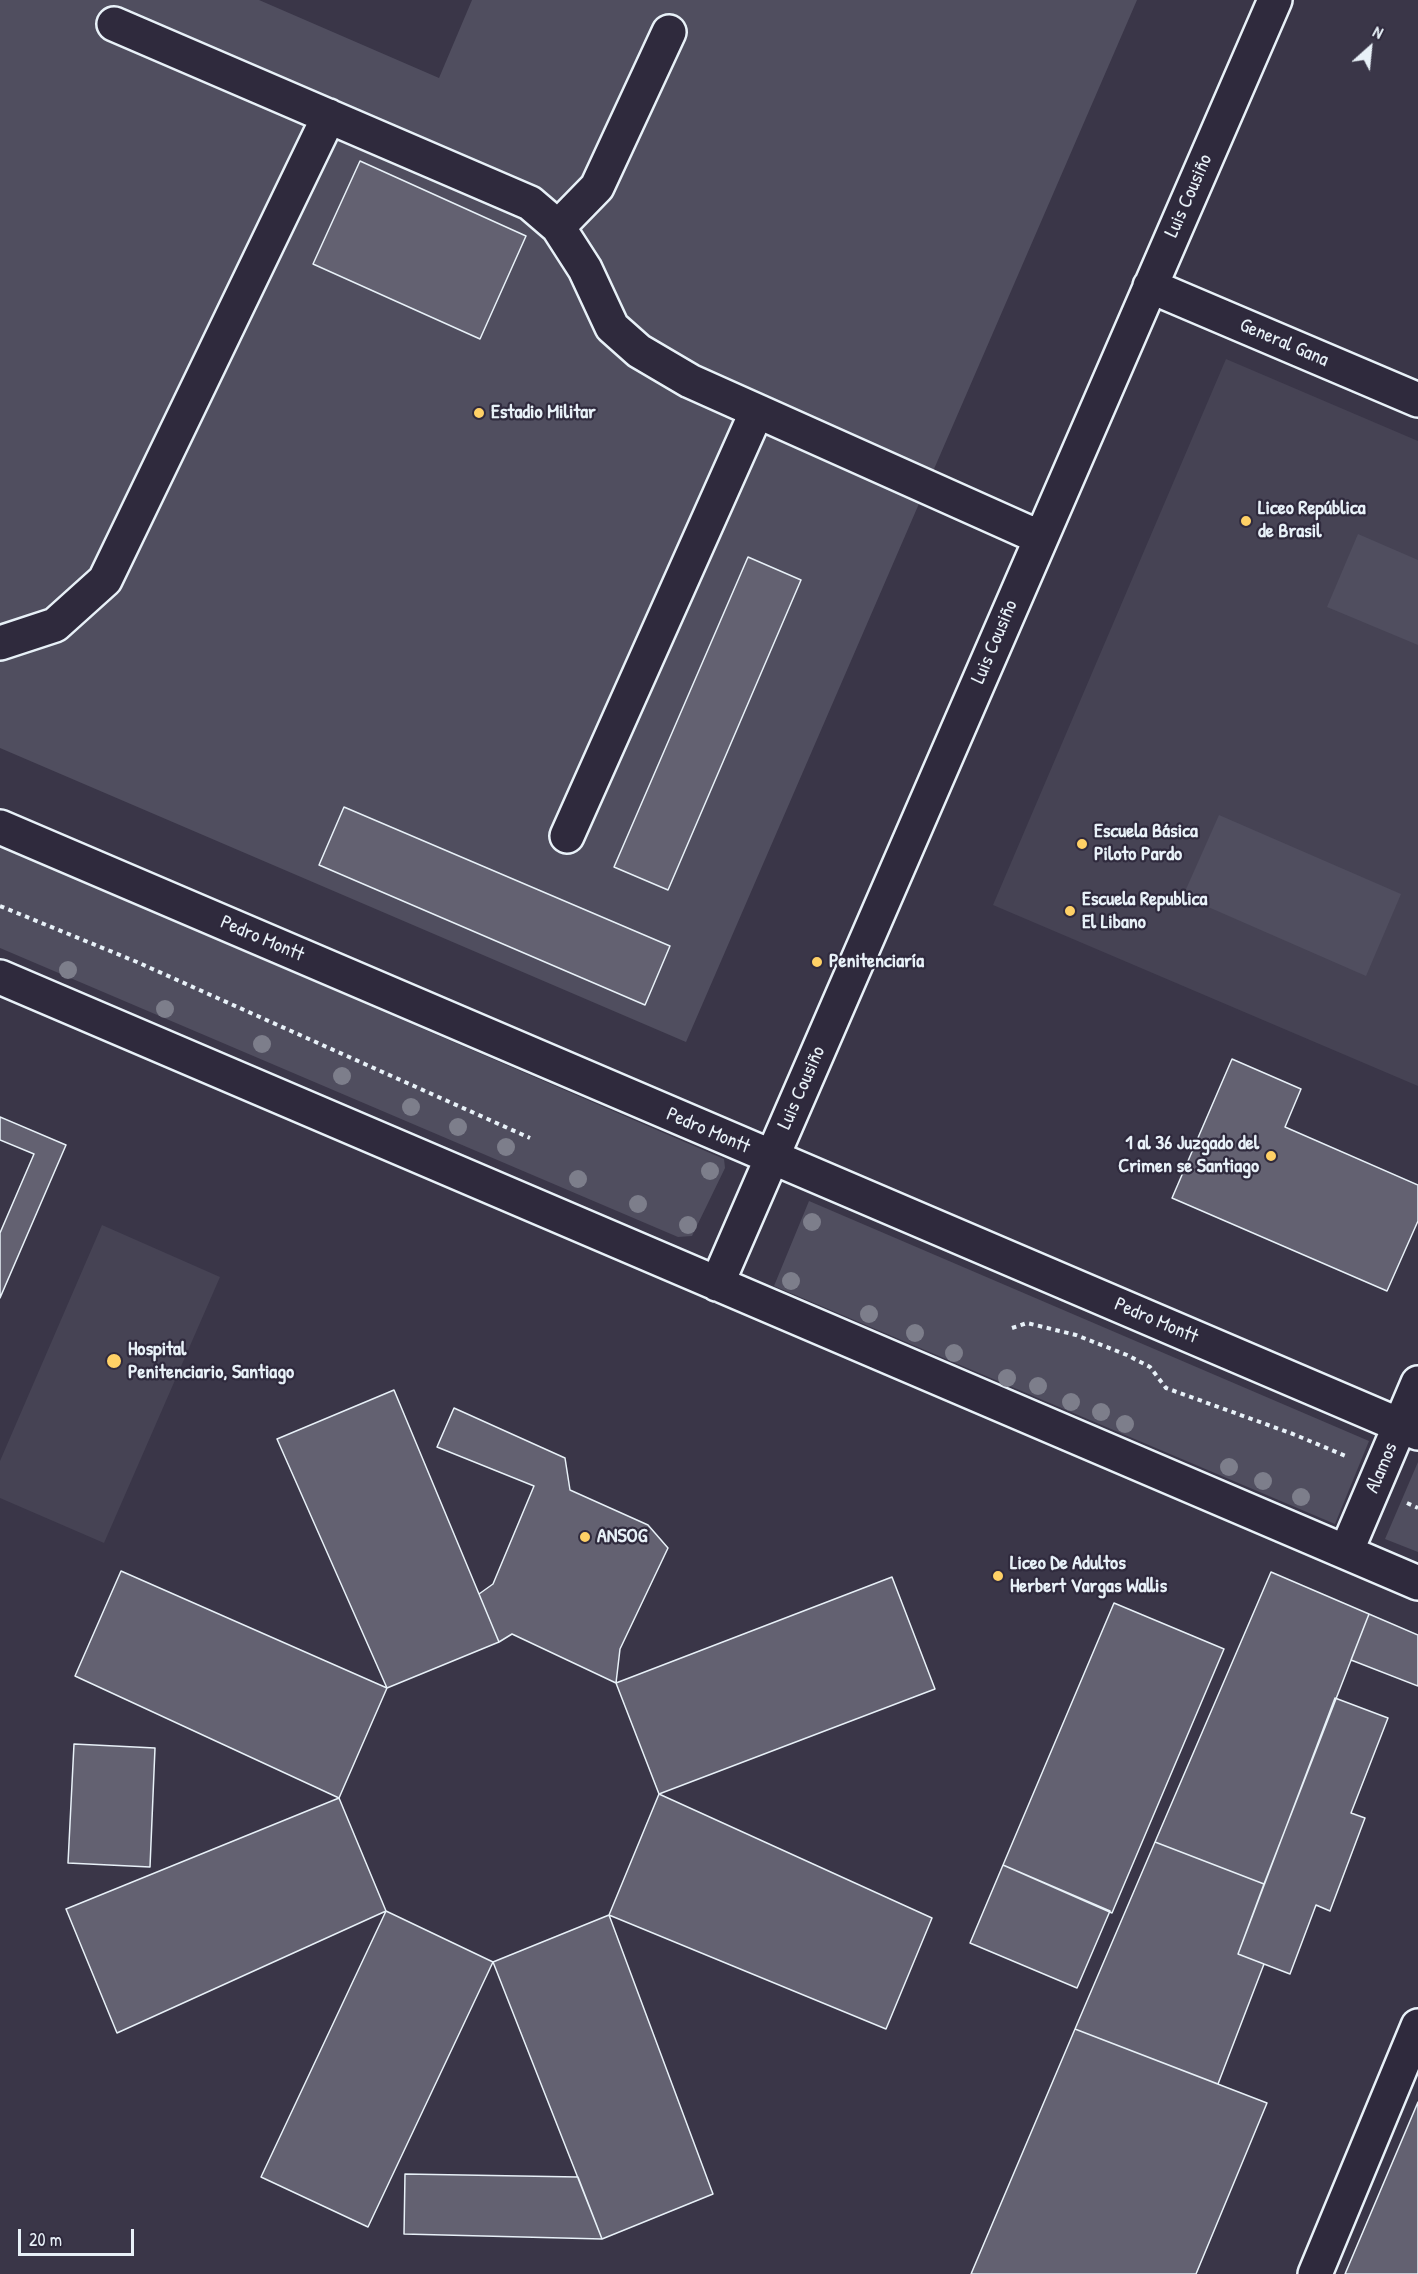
<!DOCTYPE html>
<meta charset="utf-8">
<style>
body{margin:0}
#map{position:relative;width:1418px;height:2274px;overflow:hidden;background:#3a3648;font-family:"Patrick Hand",sans-serif}
canvas{display:block}
.north{position:absolute;left:1340px;top:18px;width:60px;height:60px;-webkit-text-stroke:4px #2f2a3d;paint-order:stroke;rotate:27deg;font-size:16px;font-weight:700;line-height:24px;text-align:center;color:#e8f1f8}
.north::after{content:'';display:block;margin:auto;width:21px;height:27px;background:#e8f1f8;clip-path:polygon(50% 0,100% 100%,50% 72%,0 100%)}
.scale{position:absolute;left:18px;top:2229px;width:116px;height:27px;box-sizing:border-box;border:3px solid #e8f1f8;border-top:0;padding-left:8px;font-size:18px;line-height:21px;white-space:nowrap;color:#e8f1f8;-webkit-text-stroke:4px #2f2a3d;paint-order:stroke}
</style>
<div id="map">
<canvas width="1418" height="2274"></canvas>
<div class="north">N</div>
<div class="scale">20 m</div>
</div>
<script>
const ctx = document.querySelector('canvas').getContext('2d');
ctx.lineJoin = 'round';
function fillPath(path, color) {
  ctx.fillStyle = color;
  ctx.fill(path, 'evenodd');
}
function poly(rows) {
  const path = new Path2D();
  for (const r of rows) {
    path.moveTo(r[0], r[1]);
    for (let i = 2; i < r.length; i += 2) path.lineTo(r[i], r[i + 1]);
  }
  return path;
}
function trace(path, color, width, dash) {
  ctx.strokeStyle = color;
  ctx.lineWidth = width;
  ctx.lineCap = dash ? 'butt' : 'round';
  ctx.setLineDash(dash || []);
  ctx.stroke(path);
}
function label(font, color, halo, rows, align = 'center') {
  ctx.font = font + ' "Patrick Hand",sans-serif';
  ctx.lineWidth = 4.5;
  ctx.setLineDash([]);
  ctx.textBaseline = 'middle';
  ctx.strokeStyle = halo;
  ctx.fillStyle = color;
  for (const [text, x, y, turn = 0] of rows) {
    ctx.save();
    ctx.translate(x, y);
    ctx.rotate((+turn || 0) * Math.PI / 180);
    ctx.textAlign = isNaN(turn) ? turn : align;
    if (halo) ctx.strokeText(text, 0, 0);
    ctx.fillText(text, 0, 0);
    ctx.restore();
  }
}
fillPath(poly([
 [1226,359,1418,441,1418,1086,993,905],
 [102,1225,220,1277,104,1543,0,1498,0,1461]
]), '#464354');
fillPath(poly([
 [0,0,259,0,439,78,472,0,1137,0,686,1042,0,748],
 [1358,534,1418,560,1418,645,1327,607],
 [1219,815,1401,894,1366,976,1183,896],
 [0,846,724,1159,725,1168,692,1236,678,1237,0,948],
 [809,1201,1369,1441,1335,1524,774,1286],
 [1418,1462,1418,1552,1385,1539]
]), '#504e5f');
const building = poly([
 [360,161,526,236,480,339,313,264,360,161],
 [748,557,801,580,668,890,614,867,748,557],
 [344,807,670,946,645,1005,319,865,344,807],
 [1232,1059,1301,1089,1285,1127,1418,1185,1418,1221,1387,1291,1172,1198,1232,1059],
 [0,1117,66,1145,0,1298,0,1233,34,1154,0,1140,0,1117],
 [394,1390,499,1642,387,1688,277,1439,394,1390],
 [454,1408,565,1458,570,1490,648,1525,668,1548,620,1649,616,1683,512,1634,499,1642,479,1594,493,1584,534,1486,437,1447,454,1408],
 [121,1571,387,1688,339,1798,75,1676,121,1571],
 [1271,1572,1369,1614,1264,1884,1155,1842,1271,1572],
 [892,1577,935,1689,659,1794,616,1683,892,1577],
 [1114,1603,1224,1649,1112,1913,1003,1865,1114,1603],
 [1369,1614,1418,1635,1418,1686,1351,1660,1369,1614],
 [1335,1698,1388,1718,1351,1813,1365,1818,1330,1911,1316,1905,1290,1974,1238,1954,1335,1698],
 [74,1744,155,1748,150,1867,68,1863,74,1744],
 [659,1794,932,1918,886,2029,609,1915,659,1794],
 [339,1798,386,1911,117,2033,66,1909,339,1798],
 [1155,1842,1264,1884,1238,1954,1264,1964,1218,2084,1075,2029,1155,1842],
 [1003,1865,1110,1911,1077,1988,970,1943,1003,1865],
 [386,1911,493,1962,368,2227,261,2177,386,1911],
 [609,1915,713,2194,602,2239,493,1962,609,1915],
 [1075,2029,1267,2103,1196,2274,971,2274,1075,2029],
 [1418,2102,1418,2274,1345,2274,1418,2102],
 [405,2174,578,2177,602,2239,404,2234,405,2174]
]);
fillPath(building, '#636171');
trace(building, '#e8f1f8', 1.5);
const minor = poly([
 [114,24,530,203,558,227,585,269,612,327,639,351,690,381,1041,538],
 [558,227,597,187,669,32],
 [1150,286,1418,400],
 [0,643,55,625,105,580,329,116],
 [0,827,1418,1433],
 [567,836,757,411],
 [0,977,1418,1583],
 [717,1284,1275,0],
 [1346,1552,1418,1383],
 [1315,2274,1418,2026]
]);
trace(minor, '#e8f1f8', 38);
trace(poly([
 [0,906,137,962,530,1138],
 [1012,1328,1027,1323,1076,1335,1127,1355,1150,1367,1166,1388,1293,1434,1348,1457],
 [1407,1503,1418,1508]
]), '#e8f1f8', 4, [4.5, 4.5]);
trace(minor, '#2f2a3d', 33);
ctx.fillStyle = '#7d7e8b';
for (const [x, y] of [
 [68,970],
 [165,1009],
 [262,1044],
 [342,1076],
 [411,1107],
 [458,1127],
 [506,1147],
 [710,1171],
 [578,1179],
 [638,1204],
 [812,1222],
 [688,1225],
 [791,1281],
 [869,1314],
 [915,1333],
 [954,1353],
 [1007,1378],
 [1038,1386],
 [1071,1402],
 [1101,1412],
 [1125,1424],
 [1229,1467],
 [1263,1481],
 [1301,1497]
]) {
  ctx.beginPath();
  ctx.arc(x, y, 9, 0, 2 * Math.PI);
  ctx.fill();
}
for (const [x, y, r, color] of [
 [479,413,6,"#ffd166"],
 [1246,521,6,"#ffd166"],
 [1082,844,6,"#ffd166"],
 [1070,911,6,"#ffd166"],
 [817,962,6,"#ffd166"],
 [1271,1156,6,"#ffd166"],
 [114,1361,8,"#ffd166"],
 [585,1537,6,"#ffd166"],
 [998,1576,6,"#ffd166"]
]) {
  const dot = new Path2D();
  dot.arc(x, y, r, 0, 2 * Math.PI);
  ctx.fillStyle = color;
  ctx.fill(dot);
  trace(dot, '#2f2a3d', 2);
}
label('20px', '#e8f1f8', '#2f2a3d', [
 ["Luis Cousiño",1189,196,-66],
 ["General Gana",1284,343,23],
 ["Luis Cousiño",995,642,-67],
 ["Pedro Montt",262,939,23],
 ["Luis Cousiño",802,1088,-66],
 ["Pedro Montt",708,1131,23],
 ["Pedro Montt",1156,1321,23],
 ["Alamos",1382,1468,-67]
]);
label('bold 20px', '#e8f1f8', '#2f2a3d', [
 ["Estadio Militar",491,413],
 ["Liceo República",1258,509],
 ["de Brasil",1258,532],
 ["Escuela Básica",1094,832],
 ["Piloto Pardo",1094,855],
 ["Escuela Republica",1082,900],
 ["El Libano",1082,923],
 ["Penitenciaría",829,962],
 ["1 al 36 Juzgado del",1259,1144,"right"],
 ["Crimen se Santiago",1259,1167,"right"],
 ["Hospital",128,1350],
 ["Penitenciario, Santiago",128,1373],
 ["ANSOG",597,1537],
 ["Liceo De Adultos",1010,1564],
 ["Herbert Vargas Wallis",1010,1587]
], 'left');
</script>
